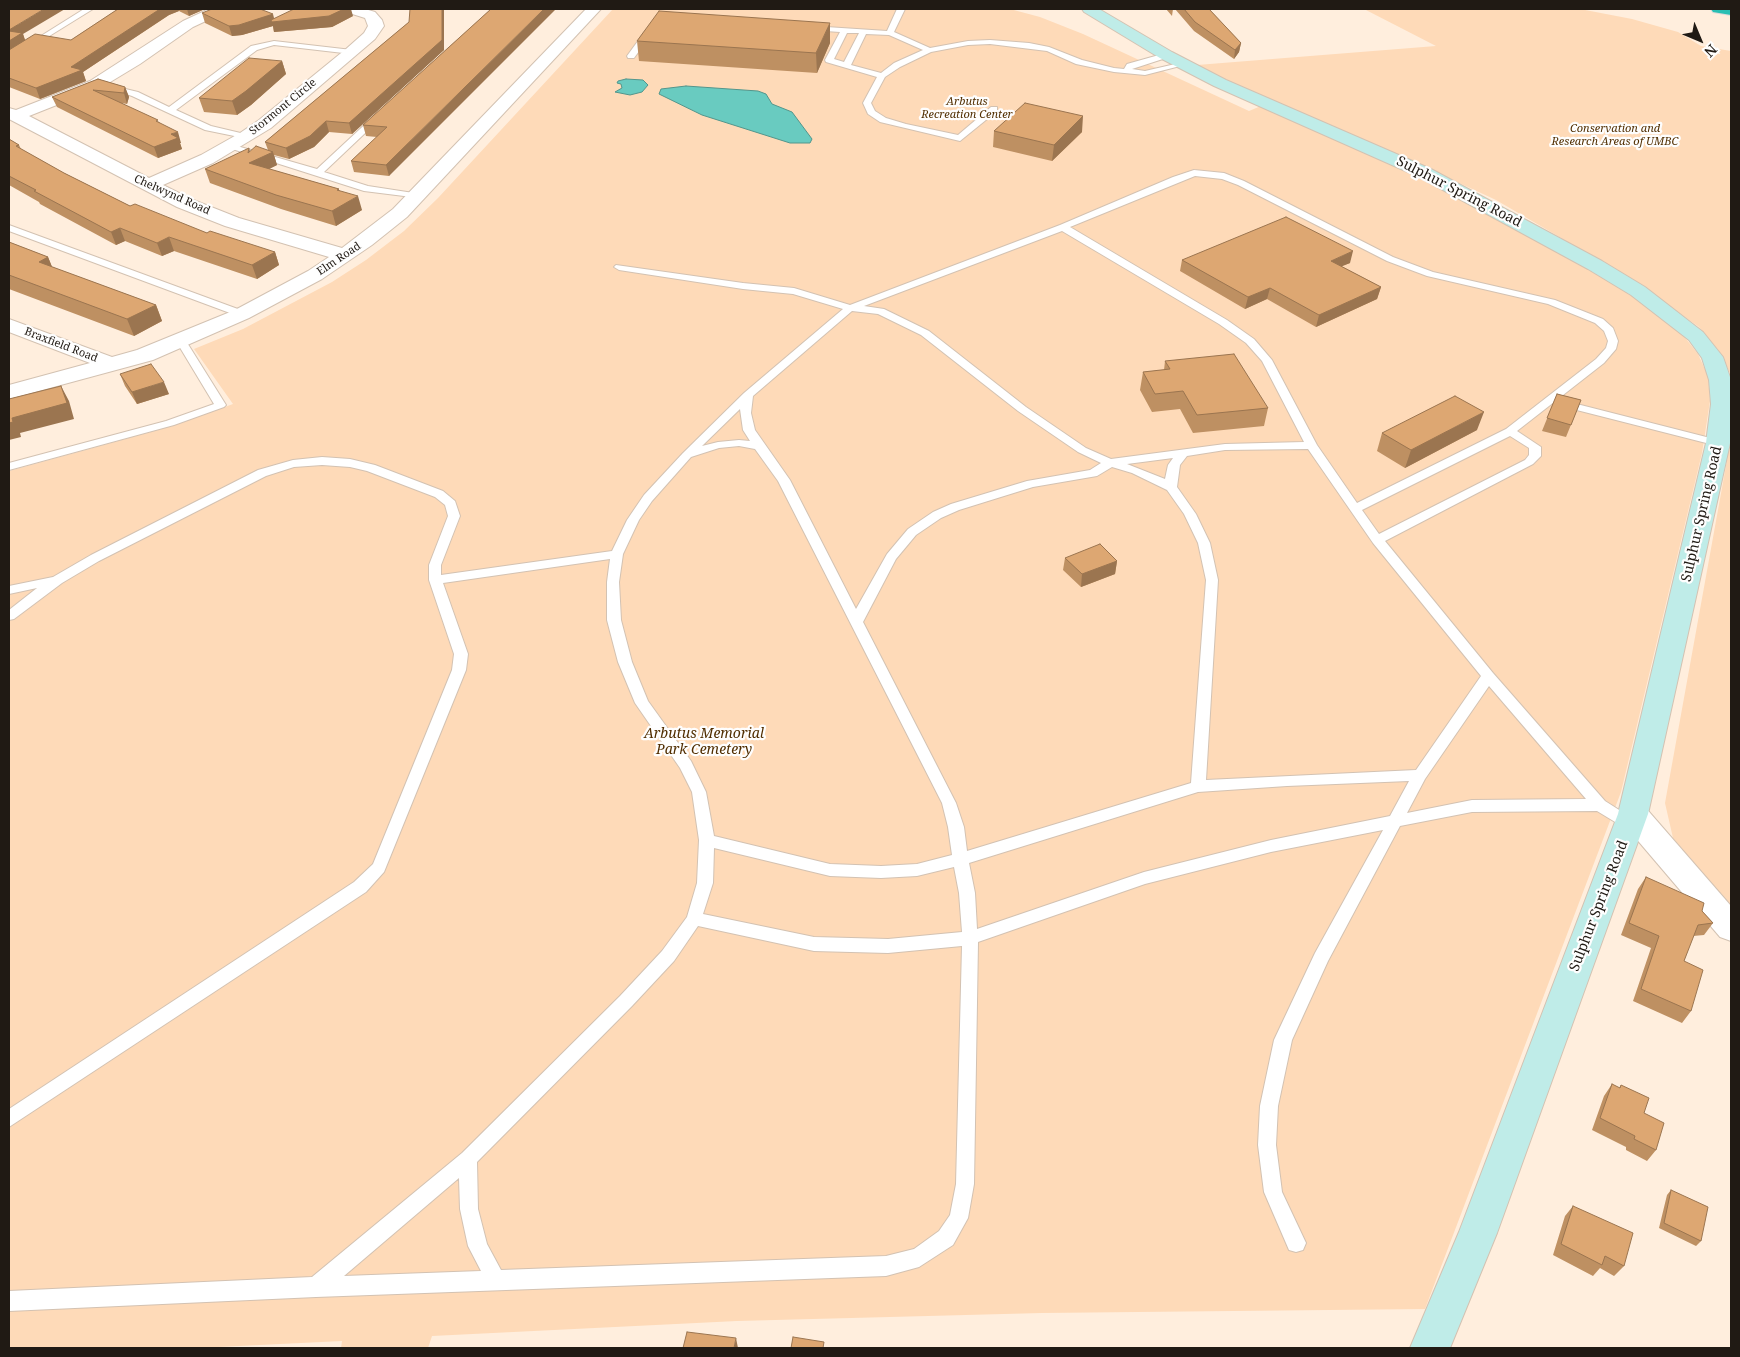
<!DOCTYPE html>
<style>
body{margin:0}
#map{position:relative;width:1740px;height:1357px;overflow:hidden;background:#fed;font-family:"Noto Serif",serif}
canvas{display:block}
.frame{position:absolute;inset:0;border:10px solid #201a14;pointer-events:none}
.north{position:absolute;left:1675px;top:15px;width:50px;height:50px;-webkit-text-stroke:4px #fefefe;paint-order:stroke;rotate:135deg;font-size:14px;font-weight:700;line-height:20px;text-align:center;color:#201a14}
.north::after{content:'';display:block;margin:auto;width:18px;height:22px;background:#201a14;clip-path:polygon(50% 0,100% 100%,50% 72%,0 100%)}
</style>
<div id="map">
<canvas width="1740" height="1357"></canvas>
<div class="frame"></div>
<div class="north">N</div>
</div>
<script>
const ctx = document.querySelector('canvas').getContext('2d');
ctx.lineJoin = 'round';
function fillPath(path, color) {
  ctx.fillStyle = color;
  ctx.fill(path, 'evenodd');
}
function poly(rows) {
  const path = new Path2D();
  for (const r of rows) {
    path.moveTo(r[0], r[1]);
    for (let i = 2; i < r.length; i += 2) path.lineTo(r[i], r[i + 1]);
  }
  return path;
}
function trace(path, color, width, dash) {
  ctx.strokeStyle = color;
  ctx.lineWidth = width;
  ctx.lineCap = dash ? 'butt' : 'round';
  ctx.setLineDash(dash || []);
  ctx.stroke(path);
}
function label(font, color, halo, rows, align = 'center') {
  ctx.font = font + ' "Noto Serif",serif';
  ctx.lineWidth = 4.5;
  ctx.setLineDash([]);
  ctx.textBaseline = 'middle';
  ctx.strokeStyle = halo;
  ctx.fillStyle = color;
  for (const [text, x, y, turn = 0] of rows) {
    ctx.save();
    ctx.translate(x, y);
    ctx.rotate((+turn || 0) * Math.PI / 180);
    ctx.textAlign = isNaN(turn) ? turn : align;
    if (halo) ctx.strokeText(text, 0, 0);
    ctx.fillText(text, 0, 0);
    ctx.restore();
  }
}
fillPath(poly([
 [613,9,1010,9,1040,17,1083,34,1249,111,1261,106,1419,175,1630,293,1683,335,1698,354,1708,376,1710,401,1702,453,1621,792,1425,1309,1042,1313,737,1321,432,1336,428,1348,341,1348,342,1341,198,1348,9,1348,9,471,172,426,233,404,194,349,243,329,332,282,366,260,404,231,438,198],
 [1364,9,1580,9,1632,19,1678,32,1701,46,1731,51,1731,375,1719,351,1699,327,1623,274,1496,200,1386,149,1222,78,1197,65,1436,46],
 [1731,438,1731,911,1709,886,1673,838,1665,803]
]), '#fedab8');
const water = poly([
 [626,79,643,80,648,85,642,92,630,95,615,92,622,88,621,84,617,83,618,81,626,79],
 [686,86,758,91,766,94,772,104,792,112,812,139,810,143,790,143,702,115,659,94,661,89,686,86]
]);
fillPath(water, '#69cbc0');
trace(water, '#53968c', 1);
const service = poly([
 [84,9,93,9,9,61,9,56,84,9],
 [897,9,905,9,894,32,930,48,968,41,990,40,1029,43,1049,47,1082,60,1114,68,1124,69,1127,64,1166,53,1169,53,1169,57,1132,69,1145,71,1184,62,1188,64,1145,75,1114,72,1076,64,1047,51,990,44,968,45,931,52,900,67,885,77,871,103,875,111,886,118,906,124,958,135,991,107,997,107,997,111,960,141,880,122,868,114,863,103,877,77,826,62,825,60,840,32,811,30,807,28,811,26,887,31,897,9],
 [847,33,859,33,844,62,834,59,847,33],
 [866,34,889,35,923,50,894,63,881,73,851,65,866,34],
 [646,30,653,32,634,58,628,58,627,56,646,30],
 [274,41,352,50,356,52,352,54,274,45,257,50,176,110,211,126,249,135,249,139,205,130,132,96,105,87,109,85,138,92,169,107,251,46,274,41],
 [374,116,381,118,324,172,368,186,420,194,420,198,364,191,226,147,230,144,317,169,374,116],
 [1194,170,1224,173,1244,181,1393,257,1433,272,1555,300,1603,319,1613,328,1618,341,1616,349,1604,363,1517,431,1541,447,1541,456,1533,464,1385,541,1493,673,1605,801,1635,820,1638,824,1635,828,1630,830,1625,828,1597,811,1472,812,1400,826,1328,961,1292,1040,1278,1106,1276,1145,1282,1192,1306,1243,1303,1250,1296,1252,1289,1250,1264,1192,1258,1145,1260,1106,1274,1040,1315,953,1383,830,1271,852,1145,884,978,942,974,1184,968,1218,953,1245,919,1267,886,1276,316,1297,9,1311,9,1291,312,1277,462,1153,620,996,662,951,687,917,697,883,699,840,692,792,680,768,635,703,618,662,607,620,607,582,610,559,443,583,468,654,466,670,384,872,366,892,9,1127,9,1109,354,882,373,864,452,670,454,654,429,580,429,565,448,516,445,505,435,497,367,471,350,467,322,465,294,467,266,476,99,561,62,583,14,619,9,620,9,610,37,588,9,594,9,586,53,577,91,555,258,470,293,460,322,457,350,459,375,465,443,491,455,501,460,516,441,565,441,575,612,551,627,520,644,495,683,453,744,393,843,309,793,294,743,289,619,270,614,267,616,265,743,283,794,288,850,305,1060,225,1173,177,1194,170],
 [1195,176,1222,179,1238,185,1387,261,1427,276,1548,304,1595,323,1604,331,1608,341,1606,348,1596,359,1506,429,1357,503,1317,445,1272,360,1254,339,1227,320,1070,227,1195,176],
 [1062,231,1219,324,1246,343,1262,361,1304,442,1225,444,1111,459,1086,448,1026,407,929,331,884,309,864,306,1062,231],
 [852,311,878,314,921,335,1018,411,1078,452,1101,463,1090,470,1027,481,951,504,933,512,908,529,887,554,856,609,790,480,755,430,751,413,753,396,852,311],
 [740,409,743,430,750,441,739,440,718,442,702,446,740,409],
 [1510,436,1529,448,1529,455,1525,460,1379,534,1362,510,1510,436],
 [739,446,755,449,778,481,942,803,948,827,952,855,917,864,881,866,830,864,714,836,706,792,691,761,648,701,632,662,621,620,619,582,623,554,639,520,652,501,691,457,719,448,739,446],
 [1308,449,1373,543,1481,676,1416,770,1206,780,1218,580,1210,543,1196,514,1177,487,1180,465,1187,456,1225,450,1308,449],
 [1173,458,1168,465,1165,479,1127,464,1173,458],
 [1112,467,1132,473,1167,490,1184,514,1198,543,1206,580,1191,783,967,851,964,827,956,803,863,622,896,559,916,535,941,518,959,510,1033,487,1097,476,1112,467],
 [1489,686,1586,799,1472,800,1407,813,1425,779,1489,686],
 [1409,781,1390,816,1271,840,1144,872,977,929,975,893,969,863,1198,792,1287,786,1409,781],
 [714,848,830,876,881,878,917,876,954,867,959,893,962,932,888,939,814,937,703,914,713,883,714,848],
 [698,926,814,951,888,953,962,946,956,1184,950,1215,939,1231,914,1249,886,1256,501,1270,487,1244,478,1209,477,1162,632,1006,674,961,698,926],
 [459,1178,460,1209,468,1246,481,1271,344,1276,459,1178],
 [9,225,246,312,247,314,242,317,238,316,9,231,9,225],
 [181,338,186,341,226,405,224,407,174,425,9,470,9,463,166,421,214,404,176,341,181,338],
 [1561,400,1722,441,1724,443,1718,446,1557,405,1555,403,1557,401,1561,400]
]);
const minor = poly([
 [209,9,227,9,225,12,193,27,140,64,102,87,29,116,149,178,201,155,240,133,259,120,346,49,364,33,368,26,365,18,346,12,344,9,365,9,375,12,382,20,384,26,375,39,271,128,213,163,163,185,191,199,239,218,342,248,393,209,586,9,601,9,407,217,372,245,322,279,249,318,153,360,9,399,9,385,90,363,9,332,9,319,112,357,137,350,235,310,308,271,329,257,225,226,177,207,9,119,9,108,16,110,90,81,183,21,209,9]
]);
const tertiary = poly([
 [1633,802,1644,806,1731,906,1731,941,1720,937,1622,822,1618,814,1622,806,1633,802]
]);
const secondary = poly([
 [1082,9,1099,9,1172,52,1226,80,1431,169,1602,261,1645,287,1703,332,1723,357,1731,380,1730,443,1648,814,1497,1233,1450,1348,1410,1348,1459,1232,1618,814,1706,443,1711,404,1709,380,1702,358,1689,340,1631,295,1588,269,1419,177,1214,86,1160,58,1084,12,1082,9]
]);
const motorway = poly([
 [1711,9,1731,9,1731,15,1713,12,1711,9]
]);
trace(service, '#d3c2b2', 2);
trace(minor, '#d3c2b2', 2);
trace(tertiary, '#d3c2b2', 2);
trace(secondary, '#d3c2b2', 2);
trace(motorway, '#dbdad9', 2);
fillPath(service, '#fff');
fillPath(minor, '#fff');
fillPath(tertiary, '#fff');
fillPath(secondary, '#bfece8');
fillPath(motorway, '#2abfb3');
fillPath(poly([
 [9,9,23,34,25,40,71,40,118,9,205,9,189,16,179,11,169,15,83,72,86,81,40,99,9,87],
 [491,9,389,176,354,172,351,161,377,137,366,136,363,125],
 [1166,9,1173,9,1172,16],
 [1175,9,1209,9,1241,43,1239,52,1234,59,1194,31],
 [202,13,274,18,353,16,332,27,274,32,273,26,242,35,232,36,205,23],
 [409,22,444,50,352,134,329,132,314,147,289,159,274,155,277,165,269,169,339,189,339,190,362,210,336,226,281,209,210,183,205,169,250,152,268,150,265,142],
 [637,41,830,43,817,73,639,61],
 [282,61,286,74,251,105,237,115,204,112,199,98],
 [98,79,125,87,129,97,127,104,121,103,159,122,181,143,180,143,182,149,158,158,57,107,52,97],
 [994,131,1082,132,1052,161,993,147],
 [9,139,19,145,21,149,64,173,130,206,207,233,275,252,279,265,257,279,174,251,162,256,125,241,116,245,40,204,39,202,9,185],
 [9,242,48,257,52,267,156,305,162,321,134,336,9,289],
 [1182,260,1350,263,1341,266,1381,287,1377,299,1316,327,1267,299,1245,309,1180,271],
 [1165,361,1268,408,1264,426,1193,433,1180,409,1152,412,1140,390,1143,372,1164,370],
 [120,374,169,394,137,404,125,386],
 [1557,394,1581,400,1566,437,1542,431],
 [1477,430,1405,468,1377,451,1382,433],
 [1065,558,1117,561,1115,574,1081,587,1063,570],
 [1646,877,1702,911,1713,923,1704,935,1693,936,1684,961,1691,1011,1682,1023,1633,1001,1651,948,1621,935,1638,889],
 [1612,1084,1619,1088,1621,1085,1644,1113,1656,1150,1647,1161,1626,1150,1626,1147,1592,1130,1604,1096],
 [1671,1190,1701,1241,1696,1246,1659,1228,1667,1195],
 [1573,1206,1624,1266,1614,1276,1600,1268,1593,1276,1553,1255,1565,1216]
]), '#be9062');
fillPath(poly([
 [44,9,65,9,23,34,26,43,9,54,9,30],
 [160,9,178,9,179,11,169,15,83,72,86,81,40,99,36,88,71,67],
 [187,9,205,9,189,16],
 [344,9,351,9,353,16,332,27,274,32,273,26,242,35,232,36,229,26,273,14,275,22],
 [442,9,444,9,444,50,352,134,349,123],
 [544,9,556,9,389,176,386,165],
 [830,23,830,43,817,73,816,53],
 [1241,43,1239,52,1234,59,1235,50],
 [282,61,286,74,251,105,237,115,232,101],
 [125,87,129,97,127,104,124,93],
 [1083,116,1082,132,1052,161,1054,145],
 [326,121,329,132,314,147,289,159,286,148],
 [178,132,181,143,180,143,182,149,158,158,154,147,171,134],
 [249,148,253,161,273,152,277,165,253,177,249,163,248,153],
 [358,196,362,210,336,226,332,211],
 [120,228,125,241,116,245,111,232],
 [169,237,174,251,162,256,157,243],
 [1353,251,1350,263,1328,272,1331,261],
 [275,252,279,265,257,279,252,265],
 [48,257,55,274,39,262],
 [1381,287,1377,299,1316,327,1319,315],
 [1270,288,1267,299,1245,309,1248,297],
 [156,305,162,321,134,336,127,319],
 [164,382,169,394,137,404,132,392],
 [61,386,69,401,74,419,20,433,21,437,9,440,9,423,12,418],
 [1484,412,1477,430,1405,468,1411,450],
 [1117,561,1115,574,1081,587,1082,574],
 [736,1338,738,1348,734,1348]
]), '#9b7550');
const building = poly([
 [9,9,44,9,9,30,9,9],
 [118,9,160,9,71,67,82,70,36,88,9,78,9,50,35,34,71,40,118,9],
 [212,9,260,9,273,14,239,25,229,26,202,13,212,9],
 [294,9,344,9,329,16,272,22,271,20,294,9],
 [410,9,442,9,442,40,349,123,326,121,310,136,286,148,265,142,409,22,410,9],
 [491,9,544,9,386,165,351,161,387,127,363,125,491,9],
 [1184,9,1209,9,1241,43,1235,50,1195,22,1184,9],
 [659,11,830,23,816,53,637,41,659,11],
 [9,31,22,33,9,41,9,31],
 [249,58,282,61,246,91,232,101,199,98,249,58],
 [98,79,125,87,124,93,93,90,158,120,156,121,178,132,171,134,178,138,154,147,52,97,98,79],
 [1025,103,1083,116,1054,145,994,131,1025,103],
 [9,139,19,145,16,146,64,173,130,206,135,204,207,233,210,231,275,252,252,265,169,237,157,243,120,228,111,232,34,191,36,190,9,176,9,139],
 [256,146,273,152,249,163,339,189,337,190,358,196,332,211,276,195,205,169,249,148,248,153,256,146],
 [1286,217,1353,251,1331,261,1381,287,1319,315,1270,288,1248,297,1182,260,1286,217],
 [9,242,48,257,39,262,156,305,127,319,9,275,9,242],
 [1234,354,1268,408,1197,415,1183,391,1155,394,1143,372,1170,369,1165,361,1234,354],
 [151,364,164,382,132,392,120,374,151,364],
 [61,386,67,403,12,418,13,422,9,423,9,399,61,386],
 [1557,394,1581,400,1571,425,1547,418,1557,394],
 [1455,396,1484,412,1411,450,1382,433,1455,396],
 [1100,544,1117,561,1082,574,1065,558,1100,544],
 [1646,877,1704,903,1702,911,1713,923,1698,925,1684,961,1703,970,1691,1011,1641,989,1659,936,1629,923,1646,877],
 [1612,1084,1620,1088,1621,1085,1649,1098,1644,1113,1664,1123,1656,1150,1634,1139,1635,1136,1600,1118,1612,1084],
 [1671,1190,1708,1207,1701,1241,1664,1223,1671,1190],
 [1573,1206,1633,1233,1624,1266,1605,1256,1602,1265,1561,1244,1573,1206],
 [687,1332,736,1338,734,1348,683,1348,687,1332],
 [793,1337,824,1342,823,1348,791,1348,793,1337]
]);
fillPath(building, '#dda772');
trace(building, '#9b7550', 1);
label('italic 11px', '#512e01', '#fefefe', [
 ["Arbutus",967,102],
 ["Recreation Center",967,115],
 ["Conservation and",1615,129],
 ["Research Areas of UMBC",1615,142]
]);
label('11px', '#201a14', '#fefefe', [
 ["Stormont Circle",283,107,-39],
 ["Chelwynd Road",172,195,24],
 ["Elm Road",339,259,-34],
 ["Braxfield Road",61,345,21]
]);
label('14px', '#201a14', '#fefefe', [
 ["Sulphur Spring Road",1459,192,27],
 ["Sulphur Spring Road",1702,514,-77],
 ["Sulphur Spring Road",1599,906,-69]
]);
label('italic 14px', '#512e01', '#fefefe', [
 ["Arbutus Memorial",704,734],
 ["Park Cemetery",704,750]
]);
</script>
